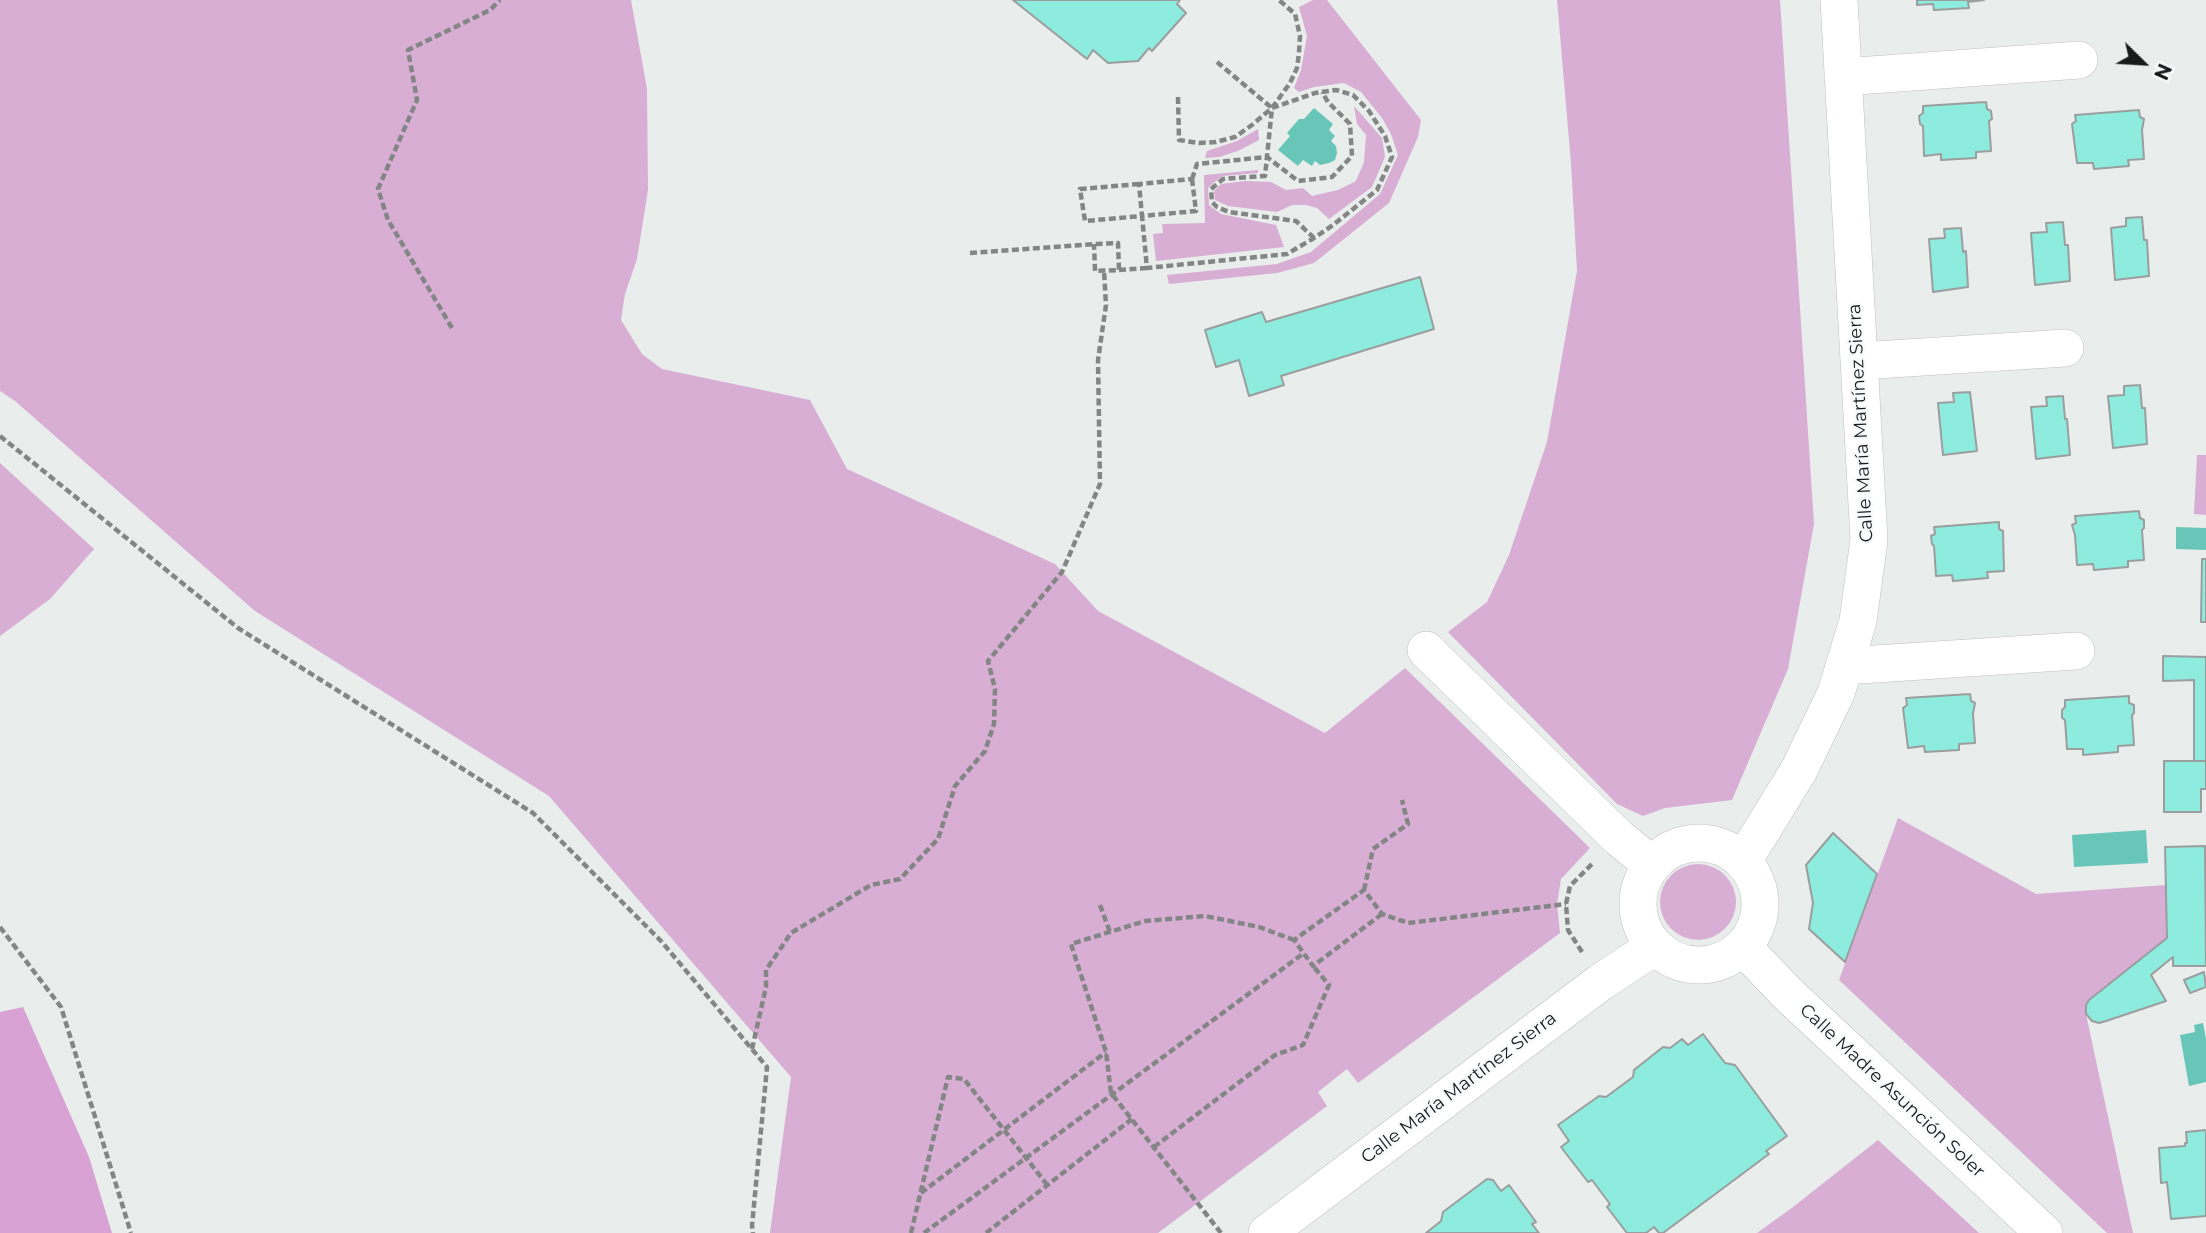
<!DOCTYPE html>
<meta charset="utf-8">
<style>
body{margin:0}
#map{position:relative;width:2206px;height:1233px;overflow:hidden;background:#e9edec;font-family:Montserrat,sans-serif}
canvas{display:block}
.north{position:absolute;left:2108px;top:28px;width:70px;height:70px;-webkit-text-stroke:5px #f7fafa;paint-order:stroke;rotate:114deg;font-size:19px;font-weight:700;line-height:28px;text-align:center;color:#191a1a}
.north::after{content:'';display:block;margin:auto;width:24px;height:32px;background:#191a1a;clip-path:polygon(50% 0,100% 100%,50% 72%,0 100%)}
</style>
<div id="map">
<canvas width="2206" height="1233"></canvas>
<div class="north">N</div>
</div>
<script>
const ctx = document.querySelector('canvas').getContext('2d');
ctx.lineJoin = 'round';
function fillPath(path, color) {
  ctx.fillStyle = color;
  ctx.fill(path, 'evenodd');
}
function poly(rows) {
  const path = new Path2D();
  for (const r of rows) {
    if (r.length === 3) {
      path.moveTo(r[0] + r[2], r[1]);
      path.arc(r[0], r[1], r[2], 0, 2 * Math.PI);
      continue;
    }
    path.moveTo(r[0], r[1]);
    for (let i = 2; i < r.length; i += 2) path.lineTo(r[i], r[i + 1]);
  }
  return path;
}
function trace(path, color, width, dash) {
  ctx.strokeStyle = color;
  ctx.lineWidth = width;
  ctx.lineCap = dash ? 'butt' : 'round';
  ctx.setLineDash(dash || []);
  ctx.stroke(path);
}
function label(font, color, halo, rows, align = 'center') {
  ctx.font = font + ' Montserrat,sans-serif';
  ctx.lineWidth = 5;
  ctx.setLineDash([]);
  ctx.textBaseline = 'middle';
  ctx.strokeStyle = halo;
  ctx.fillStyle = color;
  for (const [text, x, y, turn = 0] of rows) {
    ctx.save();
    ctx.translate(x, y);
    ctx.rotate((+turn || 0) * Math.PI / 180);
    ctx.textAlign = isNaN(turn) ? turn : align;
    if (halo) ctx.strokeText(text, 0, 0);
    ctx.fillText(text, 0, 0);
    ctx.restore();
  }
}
fillPath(poly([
 [0,0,631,0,647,89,648,190,637,259,625,294,621,320,642,354,662,369,810,400,847,469,1055,564,1098,611,1325,733,1405,668,1590,848,1561,879,1557,904,1560,933,1358,1083,1347,1069,1318,1092,1327,1106,1158,1233,770,1233,791,1077,549,796,255,611,15,401,0,391],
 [1313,0,1327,0,1421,120,1418,137,1389,203,1314,263,1277,273,1169,284,1167,275,1277,264,1311,252,1380,194,1398,155,1391,134,1382,118,1361,92,1344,83,1314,87,1299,92,1294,88,1301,70,1307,36,1299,7],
 [1557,0,1780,0,1814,524,1788,669,1732,800,1665,808,1643,816,1617,804,1448,632,1487,602,1509,555,1547,442,1577,271,1571,163],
 [1354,106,1382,138,1385,157,1372,187,1329,219,1317,208,1306,205,1292,205,1277,212,1228,206,1215,200,1214,191,1221,184,1245,181,1271,182,1286,190,1303,188,1312,196,1338,190,1356,181,1364,162,1366,135,1357,124],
 [1258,129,1259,140,1238,151,1219,157,1205,158,1207,151,1237,141],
 [1258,170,1258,173,1223,176,1213,183,1208,188,1209,205,1221,214,1276,225,1284,247,1156,261,1153,234,1163,233,1162,224,1205,223,1204,175],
 [2197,455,2206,455,2206,515,2194,514],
 [0,463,94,549,50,599,0,636],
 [1898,818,2036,894,2166,885,2167,938,2086,1005,2086,1014,2133,1233,2107,1233,1839,980],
 [1698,902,38],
 [1878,1140,1979,1233,1757,1233,1793,1207]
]), '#d8aed4');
fillPath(poly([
 [23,1007,89,1157,112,1233,0,1233,0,1012]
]), '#d8a2d4');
fillPath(poly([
 [1314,108,1333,124,1329,130,1335,136,1331,141,1336,146,1337,153,1335,160,1329,163,1320,165,1315,161,1312,166,1303,160,1298,166,1278,150,1290,136,1287,133,1299,119,1304,119],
 [2176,527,2206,528,2206,550,2176,549],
 [2146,830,2148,863,2074,867,2072,835],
 [2203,1023,2206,1039,2206,1082,2189,1086,2180,1035,2195,1032,2194,1025]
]), '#68c6b8');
const building = poly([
 [1013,0,1180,0,1177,4,1186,13,1152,51,1149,48,1138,61,1108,63,1093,50,1087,59,1013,0],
 [1917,0,1984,0,1968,2,1969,8,1934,10,1933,4,1917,5,1917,0],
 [1986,102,1987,109,1991,111,1992,119,1989,121,1991,151,1976,152,1976,158,1941,160,1941,154,1924,156,1923,126,1920,124,1919,116,1923,113,1923,106,1986,102],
 [2139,110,2140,117,2144,119,2142,130,2144,159,2128,160,2129,166,2094,169,2093,163,2077,163,2072,124,2076,121,2075,115,2139,110],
 [2142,217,2144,240,2147,240,2149,276,2115,280,2111,228,2126,226,2126,218,2142,217],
 [2063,222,2065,245,2068,245,2070,281,2035,285,2031,233,2047,232,2046,223,2063,222],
 [1961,228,1963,252,1966,251,1968,287,1933,292,1929,239,1945,238,1944,229,1961,228],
 [1420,277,1434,329,1281,376,1284,385,1249,396,1239,360,1216,367,1205,330,1262,312,1266,322,1420,277],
 [2140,385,2142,408,2145,408,2147,444,2113,448,2108,396,2124,395,2124,386,2140,385],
 [1970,392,1977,451,1943,455,1938,403,1954,402,1953,393,1970,392],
 [2063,396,2065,419,2067,419,2070,455,2036,459,2031,407,2047,406,2046,397,2063,396],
 [2139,511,2140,518,2144,520,2144,528,2142,530,2144,560,2128,561,2128,567,2094,570,2093,564,2077,565,2075,535,2072,525,2076,523,2075,516,2139,511],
 [1999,522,1999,529,2003,531,2004,571,1987,572,1988,578,1953,581,1952,575,1936,576,1934,546,1932,544,1931,536,1935,534,1934,527,1999,522],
 [2202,559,2206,559,2206,622,2201,622,2202,559],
 [2163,656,2206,657,2206,761,2194,761,2194,680,2163,681,2163,656],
 [1970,694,1971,701,1975,703,1973,714,1975,743,1959,744,1959,750,1925,752,1924,746,1908,748,1903,708,1907,705,1906,698,1970,694],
 [2129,696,2129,703,2134,705,2134,713,2132,715,2134,745,2118,746,2118,752,2083,755,2083,749,2067,749,2065,720,2062,718,2062,710,2065,707,2065,700,2129,696],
 [2164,761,2206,761,2206,789,2201,789,2201,812,2164,812,2164,761],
 [1833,833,1877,874,1845,962,1809,929,1813,903,1806,865,1833,833],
 [2205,846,2206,966,2173,966,2173,957,2151,975,2166,1001,2106,1021,2099,1023,2092,1021,2086,1014,2086,1005,2089,1000,2167,938,2165,847,2205,846],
 [2204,972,2206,987,2190,993,2184,980,2204,972],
 [1703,1034,1725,1063,1735,1065,1787,1136,1766,1151,1769,1154,1663,1233,1659,1233,1654,1227,1646,1233,1627,1233,1607,1207,1610,1204,1592,1180,1588,1182,1561,1147,1569,1141,1558,1125,1599,1096,1606,1097,1633,1077,1634,1070,1663,1047,1670,1048,1682,1039,1688,1045,1703,1034],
 [2206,1130,2206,1216,2171,1219,2167,1182,2161,1183,2159,1148,2185,1146,2185,1143,2187,1143,2186,1132,2206,1130],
 [1487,1179,1493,1180,1501,1191,1509,1185,1536,1222,1532,1224,1539,1233,1426,1233,1441,1221,1443,1212,1487,1179]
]);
fillPath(building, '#8eecde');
trace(building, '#9b9e9e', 2);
const minor = poly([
 [1843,77,2079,60],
 [1859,361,2065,348],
 [1426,650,1619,838,1651,864],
 [1844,666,2076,651],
 [1699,904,61],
 [1743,861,1799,770,1836,693,1858,621,1869,540,1839,0],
 [1743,947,1788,994,2044,1233],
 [1267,1233,1601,982,1654,947]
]);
trace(minor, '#bcc0bf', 38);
trace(poly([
 [1217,62,1272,108],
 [1178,97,1179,140,1199,143,1216,142,1235,137,1252,125,1272,108,1290,83,1297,68,1299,53,1300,36,1295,14,1279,0],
 [1192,179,1197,164,1267,157,1298,181,1332,177,1352,156,1350,124,1328,102,1322,92],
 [1192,179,1196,211,1142,216,1139,184,1192,179],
 [1139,184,1080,189,1085,221,1142,216,1147,268,1287,254,1314,238,1333,225,1377,190,1392,157,1385,136,1369,111,1353,95,1336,90,1315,93,1272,108,1265,176,1223,179,1211,189,1212,202,1217,207,1229,212,1296,221,1314,238],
 [970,253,1094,244,1118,243,1119,270,1095,271,1094,244],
 [1119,270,1147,268],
 [452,328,388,220,378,189,417,100,408,50,490,10,500,0],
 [0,436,238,628,533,813,661,941,767,1067,752,1226,753,1233],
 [1364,890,1373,849,1408,824,1402,800],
 [1100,905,1110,932],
 [1382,914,1313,966,1294,940,1364,890,1382,914,1408,923,1566,904],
 [0,927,61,1007,131,1233],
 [1582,952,1568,930,1566,904,1570,886,1593,863],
 [752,1049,766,987,766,970,791,933,871,885,900,879,938,839,955,786,985,751,994,724,995,689,988,661,1062,572,1100,484,1098,360,1106,305,1104,271],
 [1154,1147,1275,1055,1303,1045,1329,985,1313,966],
 [921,1193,1106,1052],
 [911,1233,948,1077,964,1079,1048,1186],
 [924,1233,1304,953],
 [986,1233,1132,1119],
 [1221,1233,1111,1093,1106,1052,1071,944,1145,921,1205,916,1259,927,1294,940]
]), '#848686', 4.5, [7, 3.5]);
trace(minor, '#fff', 37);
label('18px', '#191a1a', '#f7fafa', [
 ["Calle María Martínez Sierra",1861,423,-93],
 ["Calle María Martínez Sierra",1459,1088,-37],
 ["Calle Madre Asunción Soler",1892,1091,43]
]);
</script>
